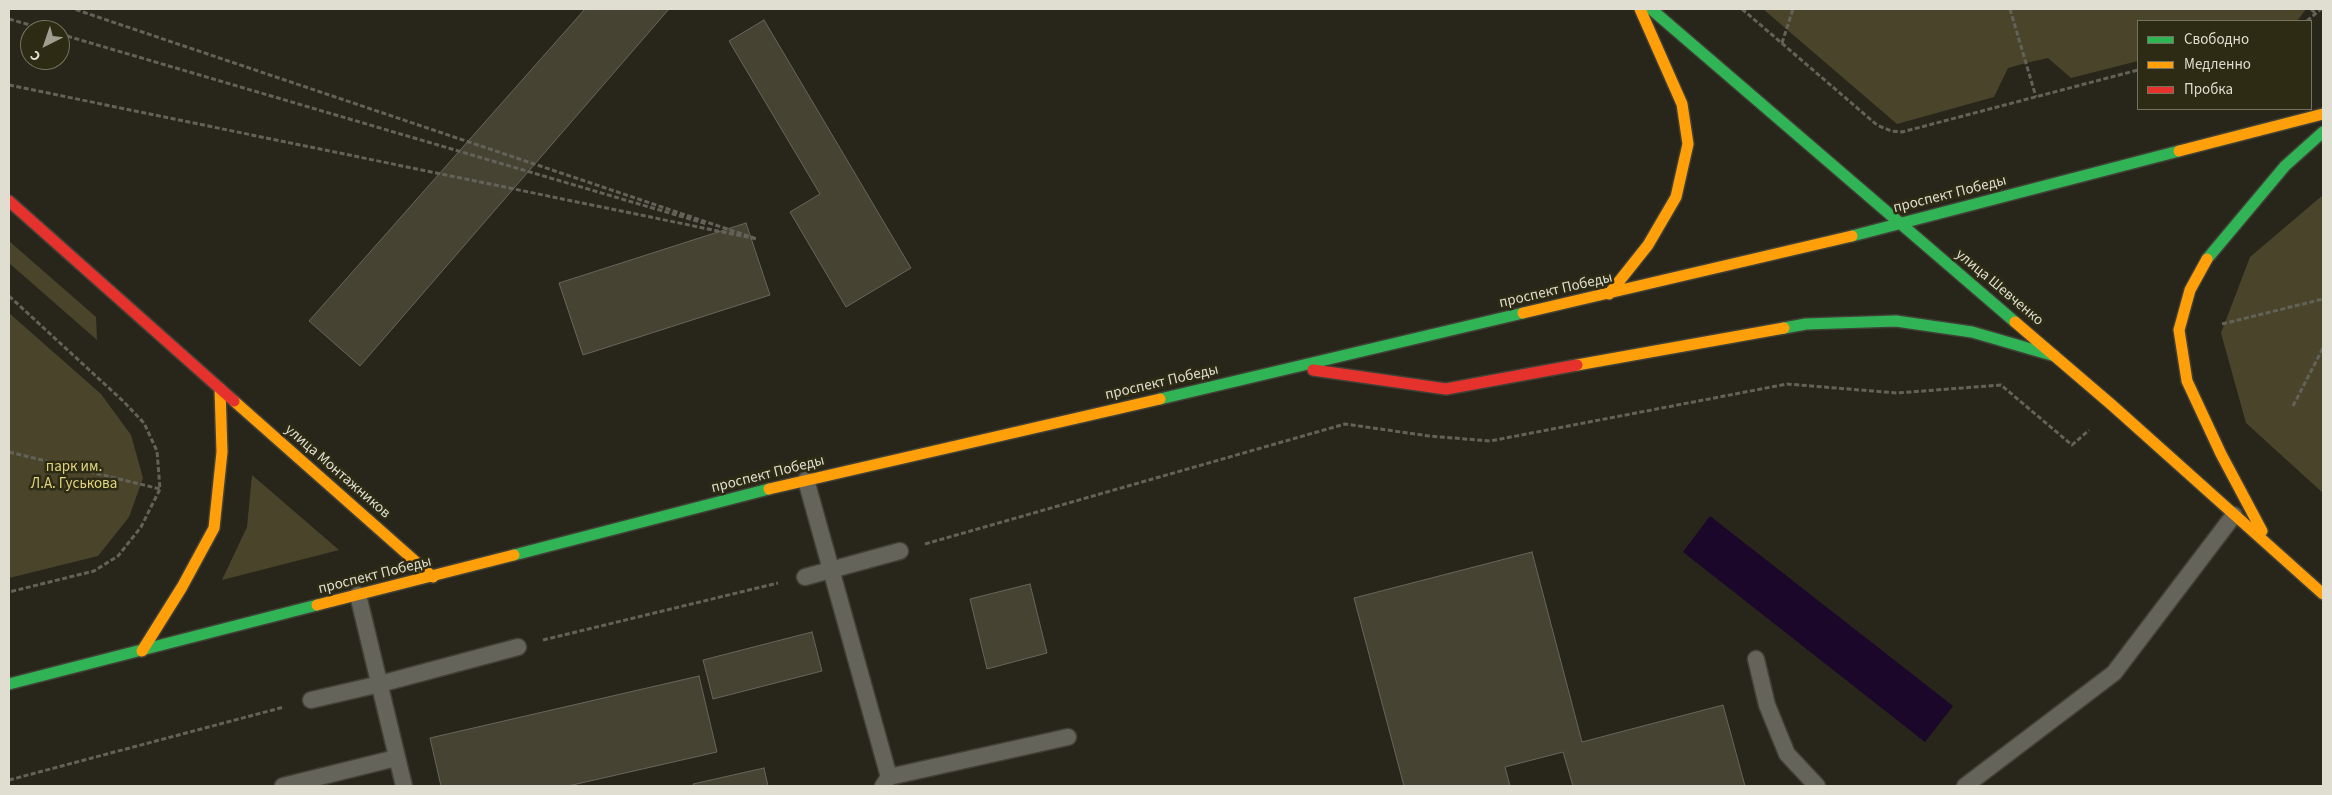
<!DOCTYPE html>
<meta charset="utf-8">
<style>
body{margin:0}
#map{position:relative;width:2332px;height:795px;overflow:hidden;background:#28261a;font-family:"Source Sans 3",sans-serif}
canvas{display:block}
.frame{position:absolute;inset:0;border:10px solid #dfded0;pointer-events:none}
.legend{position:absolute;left:2137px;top:20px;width:175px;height:90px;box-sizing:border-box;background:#2e2b14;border:1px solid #75735f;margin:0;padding:6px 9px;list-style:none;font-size:15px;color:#dfded0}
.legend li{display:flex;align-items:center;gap:10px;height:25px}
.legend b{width:25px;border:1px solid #75735f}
.north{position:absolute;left:20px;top:20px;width:50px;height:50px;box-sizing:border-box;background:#2e2b14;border:1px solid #75735f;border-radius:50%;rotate:221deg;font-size:14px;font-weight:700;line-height:20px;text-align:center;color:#dfded0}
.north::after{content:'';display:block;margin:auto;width:18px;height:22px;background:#9f9e90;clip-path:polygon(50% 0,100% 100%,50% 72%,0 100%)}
</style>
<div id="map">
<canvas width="2332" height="795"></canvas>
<div class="frame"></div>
<ul class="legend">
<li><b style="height:6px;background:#30b455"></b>Свободно</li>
<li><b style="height:6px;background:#ff9f0a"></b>Медленно</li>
<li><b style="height:6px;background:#e5322d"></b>Пробка</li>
</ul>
<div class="north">С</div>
</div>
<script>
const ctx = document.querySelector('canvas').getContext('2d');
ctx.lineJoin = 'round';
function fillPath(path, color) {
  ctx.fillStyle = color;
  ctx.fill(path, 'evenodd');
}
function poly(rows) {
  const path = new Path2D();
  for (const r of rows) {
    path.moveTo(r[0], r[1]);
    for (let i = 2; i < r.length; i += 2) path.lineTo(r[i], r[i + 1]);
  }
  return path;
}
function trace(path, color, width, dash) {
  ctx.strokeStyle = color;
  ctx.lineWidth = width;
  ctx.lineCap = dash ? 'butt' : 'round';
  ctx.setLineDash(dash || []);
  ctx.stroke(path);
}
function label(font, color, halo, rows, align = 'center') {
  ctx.font = font + ' "Source Sans 3",sans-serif';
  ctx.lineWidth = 5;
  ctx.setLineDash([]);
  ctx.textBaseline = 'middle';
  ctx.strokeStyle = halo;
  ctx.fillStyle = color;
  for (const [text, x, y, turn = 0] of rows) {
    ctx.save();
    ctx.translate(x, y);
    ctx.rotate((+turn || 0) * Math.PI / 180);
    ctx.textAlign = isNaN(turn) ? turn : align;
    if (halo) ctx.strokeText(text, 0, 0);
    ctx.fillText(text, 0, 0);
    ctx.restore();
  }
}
fillPath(poly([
 [1763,9,2306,9,2298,20,2293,21,2138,21,2138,61,2071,78,2048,58,2026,63,2008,68,1994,97,1897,124],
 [2323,195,2323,493,2246,423,2221,333,2250,257],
 [9,241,96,317,97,340,9,263],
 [9,313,101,394,131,435,143,478,129,517,98,556,9,578],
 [252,475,339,550,222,580,247,527]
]), '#4a452a');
fillPath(poly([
 [1710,516,1953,706,1925,742,1683,552]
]), '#1a072a');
const building = poly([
 [585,9,669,9,360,366,309,321,585,9],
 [764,20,911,268,846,307,790,212,820,194,729,41,764,20],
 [746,223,770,295,583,355,559,283,746,223],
 [1532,552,1582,742,1723,705,1745,786,1573,786,1563,752,1505,767,1510,786,1404,786,1354,598,1532,552],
 [1030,584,1047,653,987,669,970,599,1030,584],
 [812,632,822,671,713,699,703,660,812,632],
 [699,676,717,752,568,786,441,786,430,738,699,676],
 [764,768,768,786,694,786,693,784,764,768]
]);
fillPath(building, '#464333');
trace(building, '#68665c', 1);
const lane = poly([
 [806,480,889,777,883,786],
 [805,577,900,551],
 [358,595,404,786],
 [1756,659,1767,705,1787,754,1817,786],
 [311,700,380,684,518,647],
 [889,777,1068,737],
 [283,786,396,758],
 [1965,786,2114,673,2234,515]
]);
const fast = poly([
 [1651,9,2015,322],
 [1852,236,2179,151],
 [2207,259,2285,166,2323,132],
 [1784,328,1806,324,1896,321,1972,332,2055,356],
 [1160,399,1523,313],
 [514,555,769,489],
 [9,684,317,605]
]);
const slow = poly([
 [2179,151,2323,114],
 [2207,259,2190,290,2179,330,2187,381,2221,454,2262,531],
 [1609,294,1648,245,1676,197,1688,144,1682,104,1640,9],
 [1523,313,1852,236],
 [2015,322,2113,406,2323,594],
 [1577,365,1784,328],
 [234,401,433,577],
 [769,489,1160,399],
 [317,605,514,555],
 [142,651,182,587,214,528,222,452,220,389]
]);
const jam = poly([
 [9,201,234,401],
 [1313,370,1446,389,1577,365]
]);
trace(lane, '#414036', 19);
trace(fast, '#414036', 14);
trace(slow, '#414036', 14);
trace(jam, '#414036', 14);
trace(poly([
 [1742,9,1877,125,1891,131,1902,132,2138,70],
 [2010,9,2036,97],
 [2311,9,2316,14],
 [9,19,47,30],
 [2307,21,2321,9],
 [60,34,707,224],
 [1782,43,1793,9],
 [9,85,757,239,74,9],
 [9,296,123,401,144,423,157,451,160,489,141,527,118,556,94,571,9,592],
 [2222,324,2323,299],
 [2293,406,2323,348],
 [9,452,160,489],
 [925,544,1345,424,1429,436,1490,441,1787,384,1897,393,2001,385,2072,445,2089,430],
 [543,640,778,583],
 [9,780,284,707]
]), '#636259', 3, [5, 2.5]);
trace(lane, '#65645b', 16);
trace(fast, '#30b455', 11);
trace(slow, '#ff9f0a', 11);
trace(jam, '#e5322d', 11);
label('15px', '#dfded0', '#2e2b14', [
 ["проспект Победы",1950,195,-14],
 ["улица Шевченко",1999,288,40],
 ["проспект Победы",1556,291,-13],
 ["проспект Победы",1162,383,-13],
 ["улица Монтажников",337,472,41],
 ["проспект Победы",768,475,-14],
 ["проспект Победы",375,576,-14]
]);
label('15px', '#e0d47f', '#2e2b14', [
 ["парк им.",74,468],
 ["Л.А. Гуськова",74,485]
]);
</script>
